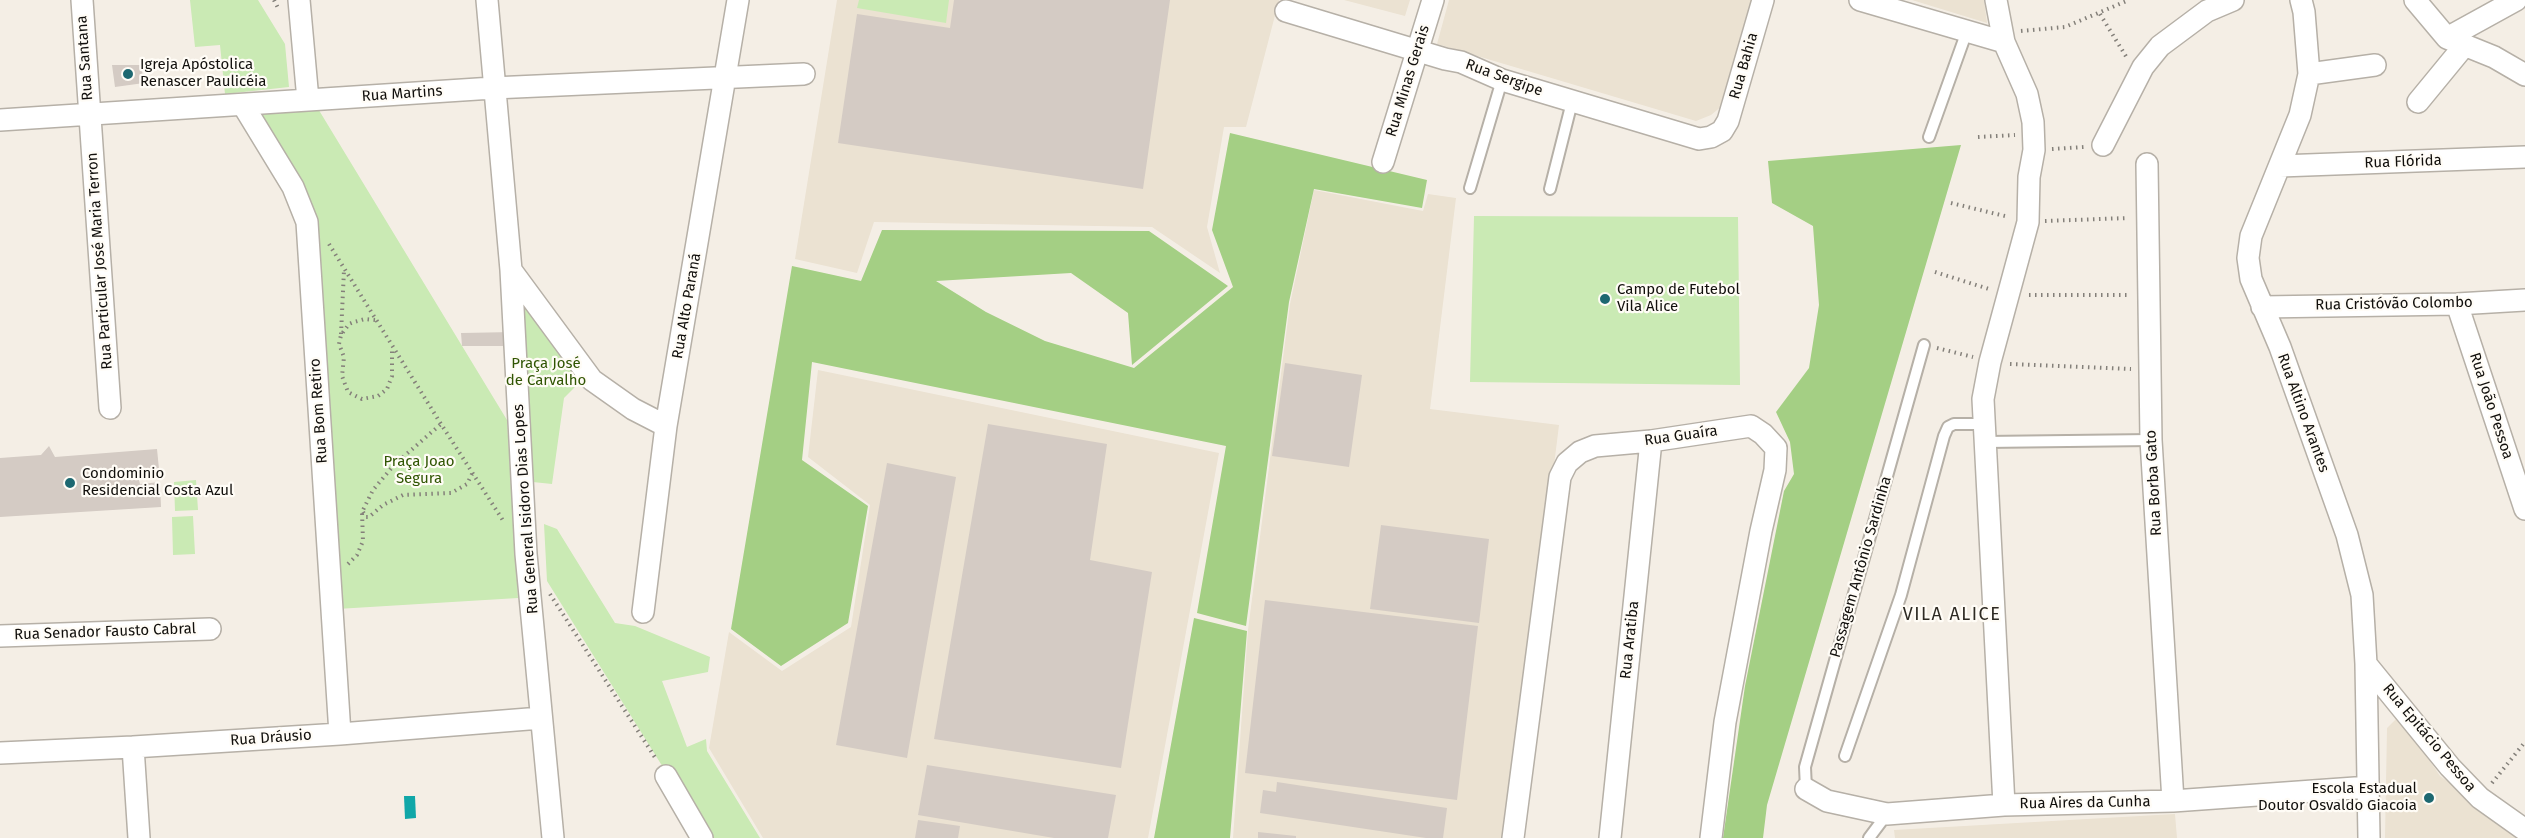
<!DOCTYPE html>
<meta charset="utf-8">
<style>
body{margin:0}
canvas{display:block;background:#f4eee5}
</style>
<canvas width="2525" height="838"></canvas>
<script>
const ctx = document.querySelector('canvas').getContext('2d');
ctx.lineJoin = 'round';
function fillPath(path, color) {
  ctx.fillStyle = color;
  ctx.fill(path, 'evenodd');
}
function poly(rows) {
  const path = new Path2D();
  for (const r of rows) {
    path.moveTo(r[0], r[1]);
    for (let i = 2; i < r.length; i += 2) path.lineTo(r[i], r[i + 1]);
  }
  return path;
}
function trace(path, color, width, dash) {
  ctx.strokeStyle = color;
  ctx.lineWidth = width;
  ctx.lineCap = dash ? 'butt' : 'round';
  ctx.setLineDash(dash || []);
  ctx.stroke(path);
}
function label(font, color, halo, rows, align = 'center') {
  ctx.font = font + ' "Fira Sans",sans-serif';
  ctx.lineWidth = 4.5;
  ctx.setLineDash([]);
  ctx.textBaseline = 'middle';
  ctx.strokeStyle = halo;
  ctx.fillStyle = color;
  for (const [text, x, y, turn = 0] of rows) {
    ctx.save();
    ctx.translate(x, y);
    ctx.rotate((+turn || 0) * Math.PI / 180);
    ctx.textAlign = isNaN(turn) ? turn : align;
    if (halo) ctx.strokeText(text, 0, 0);
    ctx.fillText(text, 0, 0);
    ctx.restore();
  }
}
fillPath(poly([
 [837,0,1279,0,1246,127,1224,127,1207,227,1220,273,1152,227,874,222,857,273,795,259],
 [1344,0,1410,0,1405,16],
 [1449,0,1753,0,1722,106,1711,115,1696,121,1437,44],
 [1912,0,1984,0,1987,23],
 [1314,190,1423,211,1428,194,1456,198,1430,409,1559,425,1508,838,1233,838,1248,630,1290,304],
 [818,370,1219,453,1148,838,763,838,709,748,729,632,782,671,851,627,870,505,808,457],
 [2396,719,2402,719,2440,776,2504,821,2523,838,2385,838,2387,728],
 [2175,814,2177,838,1895,838,1894,830]
]), '#ebe2d2');
fillPath(poly([
 [190,0,258,0,285,44,289,87,225,94,220,45,195,47],
 [859,0,949,0,946,23,857,8],
 [317,107,507,420,518,598,337,609,314,240,252,109],
 [1474,216,1738,217,1740,385,1470,382],
 [513,286,580,372,580,382,564,398,552,484,523,481],
 [196,480,198,510,175,511,174,482],
 [193,516,195,554,173,555,172,517],
 [544,524,557,529,615,623,635,626,710,657,708,672,662,681,687,747,706,739,707,751,760,838,707,838,547,581]
]), '#caeab4');
fillPath(poly([
 [1230,133,1427,180,1422,208,1314,189,1289,302,1246,626,1197,613,1226,446,812,362,802,460,868,506,848,623,781,666,731,629,792,266,861,281,882,230,1149,231,1228,286,1132,365,1128,313,1071,273,936,281,986,312,1045,341,1134,368,1233,287,1212,230],
 [1961,145,1767,805,1763,838,1723,838,1745,686,1784,491,1794,474,1790,442,1776,412,1809,368,1819,305,1813,226,1772,203,1768,161],
 [1194,618,1247,631,1230,838,1154,838]
]), '#a4cf84');
fillPath(poly([
 [404,796,415,796,416,818,405,819]
]), '#10a7a8');
fillPath(poly([
 [954,0,1170,0,1143,189,838,143,857,14,950,28],
 [112,65,141,65,144,83,115,87],
 [514,332,514,346,462,346,461,333],
 [1285,363,1362,375,1349,467,1272,456],
 [988,424,1107,444,1090,560,1152,572,1121,768,934,739],
 [49,446,55,457,157,449,159,469,137,473,140,484,160,482,161,507,0,517,0,458,41,455],
 [887,463,956,477,907,758,836,745],
 [1381,525,1489,539,1479,623,1370,609],
 [1265,600,1478,626,1457,800,1245,773],
 [927,765,1116,795,1108,838,1054,838,918,815],
 [1277,782,1447,808,1443,838,1426,838,1260,813,1263,790,1276,792],
 [918,820,960,826,958,838,915,838],
 [1258,832,1296,836,1296,838,1258,838]
]), '#d4cbc4');
const service = poly([
 [1929,137,1967,31],
 [1470,188,1502,80],
 [1550,189,1572,102],
 [1985,442,2151,440],
 [1845,756,1901,595,1944,436,1948,427,1954,424,1983,424],
 [1806,789,1805,767,1924,345],
 [1869,838,1887,814]
]);
const minor = poly([
 [82,0,110,408],
 [299,0,308,100],
 [487,0,511,270,526,554,553,838],
 [1860,0,2004,42],
 [1996,0,2004,42,2027,94,2033,122,2034,150,2029,177,2028,222,1990,362,1983,399,2004,805],
 [2301,0,2304,12,2309,74,2300,115,2251,236,2248,258,2251,279,2280,347,2347,535,2362,595,2366,664,2369,838],
 [2415,0,2447,38,2494,57,2525,75],
 [1286,11,1445,59,1461,62,1502,80,1699,139,1711,137,1722,131,1728,121,1763,0],
 [2447,38,2516,0],
 [2309,74,2375,65],
 [2418,102,2464,46],
 [243,105,293,187,307,222,340,734],
 [0,120,493,88,804,74],
 [2103,145,2143,67,2160,46,2207,11,2233,0],
 [1383,162,1433,0],
 [2147,164,2151,440,2173,801],
 [2280,166,2525,157],
 [511,270,592,380,633,409,666,426],
 [2457,304,2525,509],
 [2262,307,2457,304,2525,300],
 [643,612,666,426,738,0],
 [0,636,210,629],
 [2366,664,2450,767,2480,798,2525,830],
 [133,747,139,838],
 [0,753,133,747,340,734,541,718],
 [666,776,702,838],
 [1806,789,1827,801,1887,814,2004,805,2173,801,2369,787],
 [1513,838,1560,477,1567,463,1580,452,1595,446,1651,441,1751,426,1763,434,1776,448,1775,470,1761,531,1725,722,1711,838],
 [1610,838,1651,441]
]);
trace(service, '#b6b0a7', 14);
trace(minor, '#b6b0a7', 24);
trace(poly([
 [274,0,279,10],
 [2100,14,2127,58],
 [2021,31,2065,27,2129,0],
 [1978,137,2015,135],
 [2052,149,2084,147],
 [1951,203,2009,217],
 [2045,221,2128,218],
 [329,244,441,424,504,522],
 [1935,272,1992,290],
 [2029,295,2129,295],
 [375,320,365,319,354,322,349,324,341,335,339,344,344,357,342,376,348,392,362,399,378,396,387,389,392,376,392,348],
 [341,334,344,270],
 [1937,348,1973,357],
 [2010,364,2131,369],
 [363,512,366,517,369,517,383,505,403,495,451,493,467,484,472,474],
 [348,564,357,555,363,541,362,512,373,490,394,465,441,424],
 [550,594,656,759],
 [2492,783,2525,742]
]), '#84807a', 4, [1.5, 4.5]);
trace(service, '#fff', 10);
trace(minor, '#fff', 21);
for (const [x, y, r, color] of [
 [128,74,6,"#1d6871"],
 [1605,299,6,"#1d6871"],
 [70,483,6,"#1d6871"],
 [2429,798,6,"#1d6871"]
]) {
  const dot = new Path2D();
  dot.arc(x, y, r, 0, 2 * Math.PI);
  ctx.fillStyle = color;
  ctx.fill(dot);
  trace(dot, '#fffcf6', 2);
}
label('15px', '#110f0c', '#fffcf6', [
 ["Rua Santana",85,58,-94],
 ["Rua Bahia",1744,66,-74],
 ["Rua Sergipe",1504,78,20],
 ["Rua Minas Gerais",1408,81,-73],
 ["Rua Martins",402,94,-4],
 ["Rua Flórida",2403,162,-2],
 ["Rua Particular José Maria Terron",100,261,-94],
 ["Rua Cristóvão Colombo",2394,304,-1],
 ["Rua Alto Paraná",687,306,-80],
 ["Rua João Pessoa",2491,406,72],
 ["Rua Bom Retiro",319,411,-94],
 ["Rua Altino Arantes",2303,413,70],
 ["Rua Guaíra",1681,436,-8],
 ["Rua Borba Gato",2154,483,-93],
 ["Rua General Isidoro Dias Lopes",526,509,-94],
 ["Passagem Antônio Sardinha",1861,567,-74],
 ["Rua Senador Fausto Cabral",105,632,-2],
 ["Rua Aratiba",1630,640,-84],
 ["Rua Dráusio",271,738,-4],
 ["Rua Epitácio Pessoa",2429,738,50],
 ["Rua Aires da Cunha",2085,803,-1]
]);
label('15px', '#110f0c', '#fffcf6', [
 ["Igreja Apóstolica",140,65],
 ["Renascer Paulicéia",140,82],
 ["Campo de Futebol",1617,290],
 ["Vila Alice",1617,307],
 ["Condominio",82,474],
 ["Residencial Costa Azul",82,491],
 ["Escola Estadual",2417,789,"right"],
 ["Doutor Osvaldo Giacoia",2417,806,"right"]
], 'left');
label('15px', '#305503', '#fffcf6', [
 ["Praça José",546,364],
 ["de Carvalho",546,381],
 ["Praça Joao",419,462],
 ["Segura",419,479]
]);
ctx.letterSpacing = '1.5px';
label('18px', '#2e2a23', '#fffcf6', [
 ["VILA ALICE",1952,615]
]);
ctx.letterSpacing = '0px';
</script>
